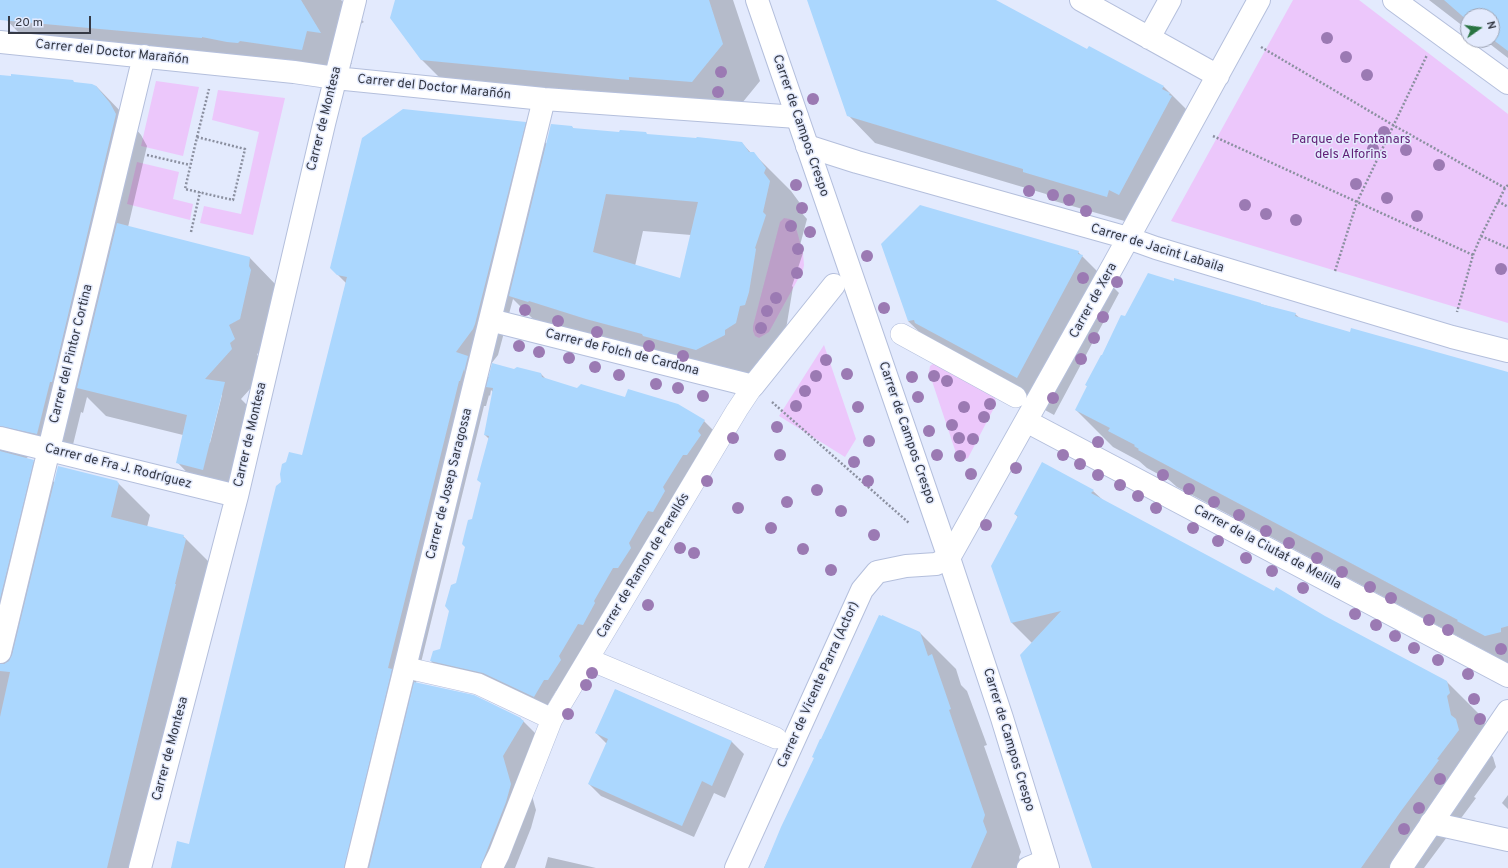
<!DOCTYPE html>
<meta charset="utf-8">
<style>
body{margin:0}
#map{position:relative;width:1508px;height:868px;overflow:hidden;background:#e3eafd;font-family:Overpass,sans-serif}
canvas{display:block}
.north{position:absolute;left:1460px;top:8px;width:40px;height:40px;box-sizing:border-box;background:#e3eafd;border:1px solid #9da3b3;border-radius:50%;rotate:76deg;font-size:11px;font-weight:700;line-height:16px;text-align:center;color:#353945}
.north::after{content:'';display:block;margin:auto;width:14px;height:18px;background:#297442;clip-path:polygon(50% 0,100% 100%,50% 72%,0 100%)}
.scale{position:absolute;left:8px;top:16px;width:83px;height:18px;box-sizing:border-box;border:2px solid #353945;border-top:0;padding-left:5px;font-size:12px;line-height:14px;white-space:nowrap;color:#353945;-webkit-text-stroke:3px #e3eafd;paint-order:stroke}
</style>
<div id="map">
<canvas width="1508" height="868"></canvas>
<div class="north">N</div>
<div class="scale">20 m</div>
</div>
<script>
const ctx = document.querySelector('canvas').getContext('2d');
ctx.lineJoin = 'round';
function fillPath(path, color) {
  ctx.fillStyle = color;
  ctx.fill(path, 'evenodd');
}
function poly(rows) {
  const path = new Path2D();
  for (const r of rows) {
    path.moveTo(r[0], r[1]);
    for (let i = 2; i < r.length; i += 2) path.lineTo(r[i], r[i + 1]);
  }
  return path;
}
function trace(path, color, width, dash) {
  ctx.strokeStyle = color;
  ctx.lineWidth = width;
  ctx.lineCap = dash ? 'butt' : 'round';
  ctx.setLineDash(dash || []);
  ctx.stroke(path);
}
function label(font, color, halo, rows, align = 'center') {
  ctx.font = font + ' Overpass,sans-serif';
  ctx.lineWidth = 3;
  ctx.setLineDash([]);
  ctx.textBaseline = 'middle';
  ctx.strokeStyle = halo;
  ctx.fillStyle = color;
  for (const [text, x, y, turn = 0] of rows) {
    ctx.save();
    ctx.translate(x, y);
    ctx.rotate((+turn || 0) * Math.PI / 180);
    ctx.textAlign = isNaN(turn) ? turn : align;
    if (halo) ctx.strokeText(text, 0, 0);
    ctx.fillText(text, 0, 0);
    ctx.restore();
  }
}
fillPath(poly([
 [1293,0,1359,0,1508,114,1508,323,1171,221],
 [156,81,199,87,183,156,141,146],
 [218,90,285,98,253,235,200,223,204,206,241,214,259,132,212,120],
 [137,162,179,172,173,199,193,204,190,220,127,204],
 [784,218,790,219,794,221,795,224,803,253,804,265,803,270,769,332,759,338,755,336,753,331,753,326,780,222],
 [824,345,856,439,845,457,779,416],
 [934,363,995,396,996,404,968,458,963,460,957,456,929,372,930,366]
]), '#ecc7fb');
fillPath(poly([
 [0,0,341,0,364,22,336,38,352,64,339,63,334,82,37,52,0,13],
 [396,0,733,0,760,81,729,119,459,97,422,60],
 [808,0,994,0,1088,51,1164,87,1191,114,1135,224,1051,200,1046,194,875,143,848,115],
 [1429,0,1508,0,1508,58,1486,41,1484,43,1480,40,1492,40,1492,16,1468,16,1468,30],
 [0,76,75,83,96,86,127,118,141,135,147,146,128,227,250,258,278,287,268,347,257,354,263,368,260,378,241,399,253,411,231,498,205,491,177,462,183,435,106,416,87,397,83,413,81,412,68,465,35,457,28,457,25,459,33,461,55,483,117,482,150,515,147,527,183,536,215,568,146,868,0,868],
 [221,394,222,395,210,443,209,443],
 [525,122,547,144,572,127,574,129,742,143,751,153,753,153,791,191,802,206,800,211,807,219,799,249,803,253,792,286,793,287,786,329,773,360,733,387,547,333,513,299,498,355,484,373,490,378,515,371,541,374,546,379,578,389,704,421,716,433,560,692,556,691,546,708,443,673,431,661,441,650,482,483,489,439,485,435,493,392,491,390,490,396,489,395,486,406,484,406,416,683,521,719,546,744,528,782,536,810,531,828,515,868,171,868,190,845,282,482,303,457,346,283,331,268],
 [643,231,691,235,681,279,635,266],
 [1078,252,1119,293,1054,415,954,360,946,358,908,321],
 [1261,304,1295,314,1300,318,1351,333,1508,374,1508,665,1495,658,1491,654,1177,487,1169,480,1147,468,1139,461,1113,447,1076,410,1088,387,1086,385,1125,318],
 [1093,491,1104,501,1275,593,1325,617,1447,682,1484,719,1486,730,1488,752,1493,757,1496,767,1474,797,1476,798,1424,868,1093,868,1032,643,1012,623,992,566,1018,517,1015,514],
 [920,633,956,669,961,685,967,691,987,745,984,746,1021,852,1019,857,1022,868,764,868,782,828],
 [616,690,732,742,744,754,725,798,714,793,694,837,601,796,589,784,607,744,596,733],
 [1508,795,1508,809,1502,803],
 [548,857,596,868,545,868]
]), '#0003');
fillPath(poly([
 [0,0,301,0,321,33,307,31,302,50,240,41,238,43,227,42,202,37,202,38,156,34,0,20],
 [395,0,709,0,723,44,692,82,629,77,629,80,421,60,390,18],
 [807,0,996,0,1087,49,1089,46,1164,86,1162,89,1170,93,1169,95,1172,96,1119,195,1109,190,1107,197,1023,172,1023,169,847,116],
 [1444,0,1508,0,1508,51,1492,39,1492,16,1468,16,1468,21],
 [11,74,73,80,74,82,92,84,96,86,110,103,116,114,52,382,50,382,37,434,0,426,0,75,11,76],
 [403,109,526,122,475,324,473,329,456,352,468,356,464,372,464,369,460,381,459,381,388,668,392,669,344,868,171,868,177,841,189,844,276,486,281,482,280,474,282,464,286,462,289,452,302,455,347,277,337,275,330,268,362,138],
 [551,124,572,126,573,128,619,132,620,130,646,132,647,134,696,138,697,137,742,142,749,152,754,152,766,168,764,173,770,181,763,212,766,215,755,248,756,249,749,292,745,305,740,306,736,323,725,330,725,335,696,350,643,336,642,334,586,319,529,301,528,302,509,296],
 [606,194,698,202,680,278,593,252],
 [920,205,1079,251,1078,254,1083,255,1017,378,915,323,914,320,908,321,881,244],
 [117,223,250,257,249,266,251,270,240,319,229,325,235,339,230,343,232,349,205,379,225,382,203,470,176,463,187,415,77,388],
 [1148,273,1174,281,1174,278,1261,303,1261,304,1296,313,1295,316,1350,332,1351,328,1508,372,1508,626,1501,628,1501,632,1485,636,1457,621,1458,620,1138,450,1139,449,1134,446,1135,445,1108,431,1110,428,1075,410,1087,386,1085,385,1101,355,1102,355,1121,315,1125,316],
 [492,363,514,369,517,367,541,373,542,377,577,388,581,384,625,397,628,389,678,404,705,420,698,431,701,435,687,455,683,455,663,487,665,491,653,512,648,511,640,524,629,543,631,548,618,568,613,568,594,601,595,603,583,625,578,624,559,656,561,660,548,680,544,680,534,697,483,673,430,661,433,651,440,649,449,611,445,606,451,585,456,583,465,547,462,544,468,520,472,519,481,483,477,480,489,436,484,435,493,388,486,387],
 [0,451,34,460,0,599],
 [1042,462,1094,490,1091,493,1274,591,1276,587,1325,616,1447,681,1450,693,1447,696,1451,715,1456,719,1459,730,1437,759,1439,760,1401,811,1361,868,1092,868,1020,655,1061,611,1011,623,991,566,1018,516,1014,514],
 [58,466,118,481,117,482,119,483,111,517,184,535,183,537,186,539,175,584,176,584,107,868,0,868,0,717,10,672,0,671,0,664,4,664,9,661,12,655],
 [879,615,882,616,882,615,920,632,928,656,932,654,951,709,949,710,985,815,983,821,987,832,976,857,971,868,764,868,781,827,814,758,812,757,820,739,821,739],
 [414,682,474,695,521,718,521,719,524,721,503,756,511,784,506,802,480,868,369,868],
 [615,689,732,741,712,786,702,781,682,826,588,784,608,739,595,733]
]), '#abd7fe');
const pedestrian = poly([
 [901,334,1016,397],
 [588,659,776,738],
 [416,670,478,684,552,719],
 [492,868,499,854,552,719,737,410,753,386]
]);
const minor = poly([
 [1081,0,1218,76],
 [1394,0,1508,83],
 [1149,38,1170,0],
 [0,42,294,72,335,78,544,99,797,117],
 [807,146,857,162,1128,238,1156,248,1452,337,1508,351],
 [490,320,753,386,834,285],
 [1026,421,1508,676],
 [0,438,237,496],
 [0,652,144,56],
 [1431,823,1508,840],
 [140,868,237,496,324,124,355,0],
 [356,868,544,99],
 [736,868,862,590,877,572,906,566,936,564,949,558,1114,264,1259,0],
 [1028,868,1045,861]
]);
const tertiary = poly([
 [757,0,949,558,1002,718,1048,868],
 [1401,868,1508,711]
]);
trace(pedestrian, '#b4bfdc', 22);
trace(minor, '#b4bfdc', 24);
trace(tertiary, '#b4bfdc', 24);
trace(poly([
 [1261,47,1393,125,1505,188,1508,185],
 [1213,136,1473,255,1457,312],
 [197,137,245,149,233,200,185,189,197,137],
 [197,137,209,89],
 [147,155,190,165],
 [1498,201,1508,207],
 [191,232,200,192],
 [1481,236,1508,248],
 [1473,255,1481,236,1505,188],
 [1335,271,1357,202,1427,55],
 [772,402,909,523]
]), '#8b90a0', 2.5, [2, 2]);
trace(pedestrian, '#fff', 21);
trace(minor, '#fff', 22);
trace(tertiary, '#fff', 22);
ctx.fillStyle = '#9b7ab3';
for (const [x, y] of [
 [1327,38],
 [1346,57],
 [721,72],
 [1367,75],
 [718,92],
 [813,99],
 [1384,132],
 [1373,149],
 [1406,150],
 [1439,165],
 [1356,184],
 [796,185],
 [1029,191],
 [1053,195],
 [1387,198],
 [1069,200],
 [1245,205],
 [802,208],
 [1086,211],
 [1266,214],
 [1417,216],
 [1296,220],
 [791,226],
 [810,232],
 [798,249],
 [867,256],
 [1501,269],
 [797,273],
 [1083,278],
 [1117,282],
 [776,298],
 [884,308],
 [525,310],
 [767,311],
 [1103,317],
 [558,321],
 [761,328],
 [597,332],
 [1094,338],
 [519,346],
 [649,346],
 [539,352],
 [683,356],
 [569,358],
 [1081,359],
 [826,360],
 [595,367],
 [847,374],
 [619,375],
 [816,376],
 [934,376],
 [912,377],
 [947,381],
 [656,384],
 [678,388],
 [805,391],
 [703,396],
 [918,397],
 [1053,398],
 [990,404],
 [796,406],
 [858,407],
 [964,407],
 [984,417],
 [952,425],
 [777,427],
 [929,431],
 [733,438],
 [959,438],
 [973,439],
 [869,441],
 [1098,442],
 [780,455],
 [937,455],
 [1063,455],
 [960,456],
 [854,462],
 [1080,464],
 [1016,468],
 [971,474],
 [1098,475],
 [1163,475],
 [707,481],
 [868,481],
 [1120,485],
 [1189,489],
 [817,490],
 [1138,496],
 [787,502],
 [1214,502],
 [738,508],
 [1156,508],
 [841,511],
 [1239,515],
 [986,525],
 [771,528],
 [1193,528],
 [1266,531],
 [874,535],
 [1218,541],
 [1289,543],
 [680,548],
 [803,549],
 [694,553],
 [1246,558],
 [1317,558],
 [831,570],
 [1272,571],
 [1342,572],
 [1370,587],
 [1303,588],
 [1391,598],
 [648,605],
 [1355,614],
 [1429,620],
 [1376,625],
 [1448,630],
 [1395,636],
 [1414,648],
 [1501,649],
 [1438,660],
 [592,673],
 [1468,674],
 [586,685],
 [1474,699],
 [568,714],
 [1480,719],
 [1440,779],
 [1419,808],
 [1404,829]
]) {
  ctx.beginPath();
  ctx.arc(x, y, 6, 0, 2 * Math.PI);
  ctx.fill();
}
label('13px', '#353945', '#e3eafd', [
 ["Carrer del Doctor Marañón",112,53,6],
 ["Carrer del Doctor Marañón",434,88,6],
 ["Carrer de Montesa",325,119,-76],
 ["Carrer de Campos Crespo",800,126,71],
 ["Carrer de Jacint Labaila",1157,249,17],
 ["Carrer de Xera",1094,301,-61],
 ["Carrer de Folch de Cardona",622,353,14],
 ["Carrer del Pintor Cortina",72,354,-76],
 ["Carrer de Campos Crespo",906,433,71],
 ["Carrer de Montesa",251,435,-77],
 ["Carrer de Fra J. Rodríguez",118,467,14],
 ["Carrer de Josep Saragossa",450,484,-76],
 ["Carrer de la Ciutat de Melilla",1267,548,28],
 ["Carrer de Ramon de Perellós",644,566,-59],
 ["Carrer de Vicente Parra (Actor)",819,685,-66],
 ["Carrer de Campos Crespo",1008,740,73],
 ["Carrer de Montesa",171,749,-75]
]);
label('13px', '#601e76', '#e3eafd', [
 ["Parque de Fontanars",1351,140],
 ["dels Alforins",1351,155]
]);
</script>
